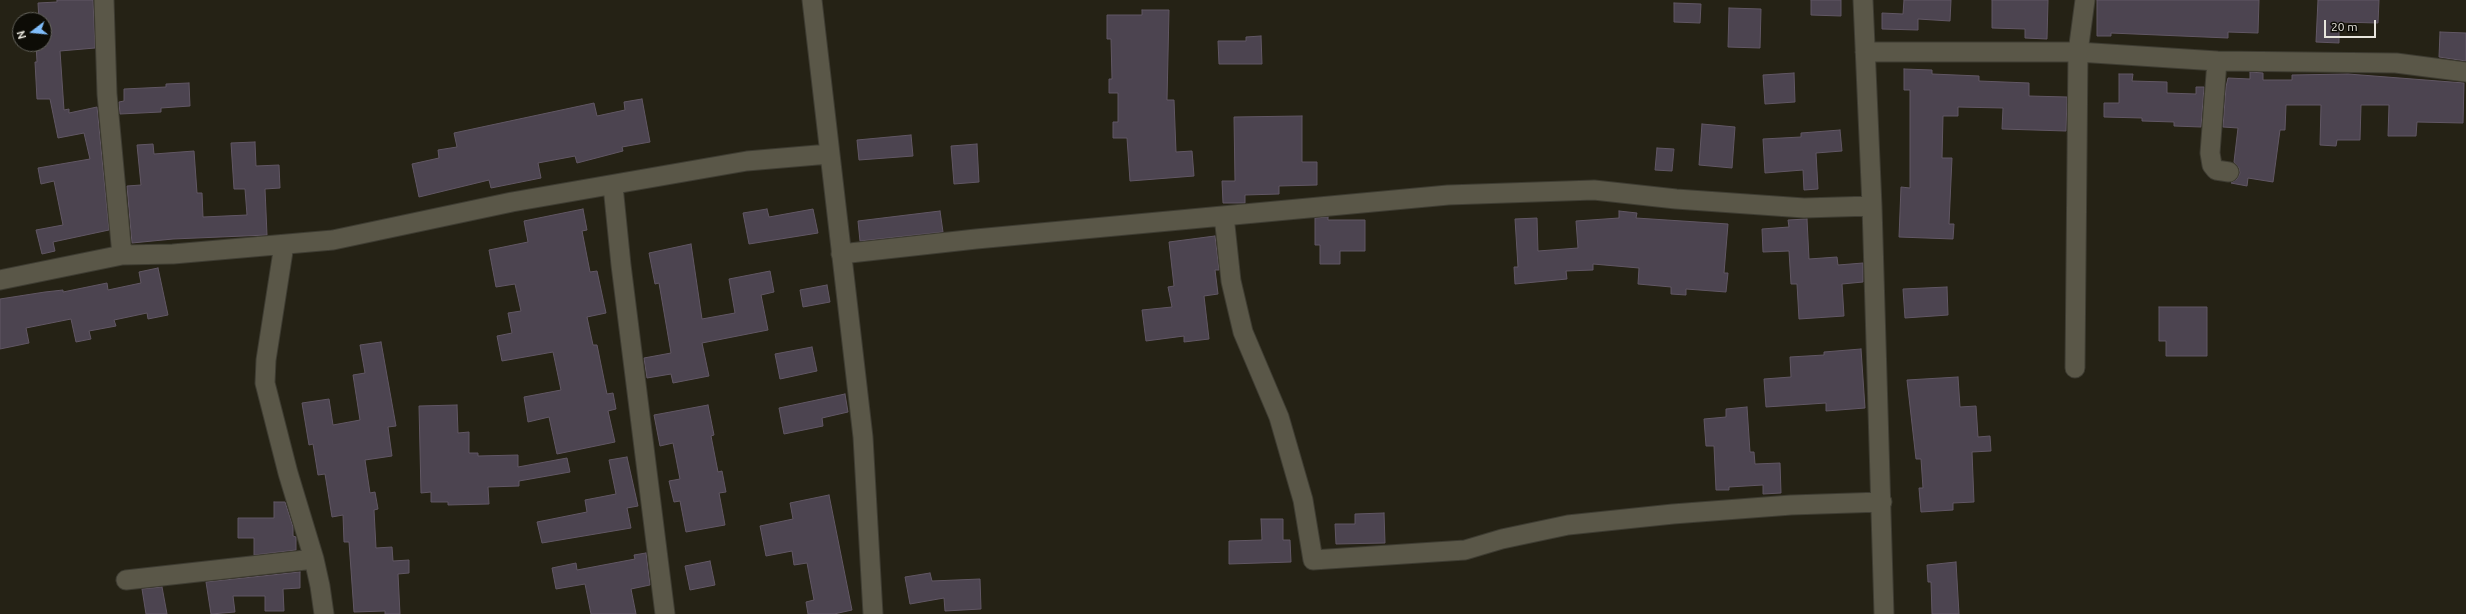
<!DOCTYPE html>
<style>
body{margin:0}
#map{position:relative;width:2466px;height:614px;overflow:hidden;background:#252215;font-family:Ubuntu,sans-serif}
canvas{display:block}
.north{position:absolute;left:12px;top:12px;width:40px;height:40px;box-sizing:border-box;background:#0d0c06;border:1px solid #64635c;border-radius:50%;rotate:254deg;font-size:11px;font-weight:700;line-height:16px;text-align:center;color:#e7e5dc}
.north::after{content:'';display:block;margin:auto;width:14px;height:18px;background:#80bdfa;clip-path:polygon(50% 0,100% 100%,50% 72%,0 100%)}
.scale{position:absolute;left:2324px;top:20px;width:52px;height:18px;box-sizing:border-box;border:2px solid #e7e5dc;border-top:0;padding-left:5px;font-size:12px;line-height:14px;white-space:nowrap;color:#e7e5dc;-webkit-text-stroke:3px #0d0c06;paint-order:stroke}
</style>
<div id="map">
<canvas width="2466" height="614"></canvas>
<div class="north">N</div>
<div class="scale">20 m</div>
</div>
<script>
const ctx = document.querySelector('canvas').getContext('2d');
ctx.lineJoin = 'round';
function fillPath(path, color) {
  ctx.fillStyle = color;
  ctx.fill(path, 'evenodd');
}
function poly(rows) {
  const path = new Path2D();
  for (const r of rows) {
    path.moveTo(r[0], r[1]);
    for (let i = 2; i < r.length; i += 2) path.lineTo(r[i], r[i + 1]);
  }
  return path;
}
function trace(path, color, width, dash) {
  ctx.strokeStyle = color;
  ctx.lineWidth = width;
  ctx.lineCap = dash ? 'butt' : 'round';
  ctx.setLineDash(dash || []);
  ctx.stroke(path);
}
const building = poly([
 [57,0,93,0,95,48,60,51,64,110,69,109,69,113,97,107,109,230,53,242,55,251,42,254,36,230,63,225,54,181,41,184,38,168,90,159,84,133,58,138,50,99,37,99,35,62,37,62,36,44,44,44,44,20,39,20,38,3,57,2,57,0],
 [1811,0,1841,0,1841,16,1811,15,1811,0],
 [1904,0,1951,0,1950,21,1918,19,1918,30,1882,29,1882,13,1903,14,1904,0],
 [1992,0,2048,0,2047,39,2025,38,2025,29,1992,28,1992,0],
 [2097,0,2259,0,2258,33,2228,32,2228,38,2111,33,2111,36,2097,36,2097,0],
 [2318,0,2379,0,2378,23,2339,22,2339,43,2316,42,2318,0],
 [1674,3,1701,4,1700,23,1674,22,1674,3],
 [1729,8,1761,9,1760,48,1728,47,1729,8],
 [1142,10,1169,10,1167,100,1174,100,1176,152,1192,151,1194,176,1130,181,1127,138,1113,138,1113,122,1118,122,1118,93,1109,93,1109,79,1112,79,1111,39,1107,39,1107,15,1142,15,1142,10],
 [2440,32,2466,33,2466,61,2439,57,2440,32],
 [1261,36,1262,64,1219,64,1218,41,1246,41,1246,37,1261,36],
 [1904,69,1932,70,1932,74,1979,76,1979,81,2029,83,2029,96,2067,97,2066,131,2002,129,2003,108,1958,107,1958,116,1943,116,1942,158,1952,158,1949,224,1954,224,1953,239,1899,237,1901,187,1910,188,1910,90,1904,90,1904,69],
 [2250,72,2263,73,2263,80,2292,80,2292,75,2348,74,2464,83,2463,123,2417,122,2416,136,2388,136,2389,105,2361,105,2360,140,2337,140,2336,146,2320,145,2321,105,2286,105,2285,130,2280,130,2273,182,2248,178,2247,186,2231,183,2237,179,2240,173,2239,168,2234,162,2238,128,2223,127,2226,87,2228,78,2250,79,2250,72],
 [1794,73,1795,102,1765,104,1763,75,1794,73],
 [2119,74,2133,74,2132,81,2167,82,2167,93,2196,94,2196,87,2204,87,2201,127,2174,126,2174,122,2142,121,2142,118,2104,117,2104,103,2119,103,2119,74],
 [189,83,190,106,161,108,161,112,120,114,119,102,124,101,124,89,166,87,166,84,189,83],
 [642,99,650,142,622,147,623,151,577,163,575,156,538,163,541,178,491,188,489,180,419,197,412,164,439,158,438,150,457,147,454,133,594,103,597,116,625,110,624,102,642,99],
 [1302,116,1302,162,1317,162,1317,185,1279,186,1279,194,1245,195,1245,203,1223,203,1222,181,1235,181,1234,117,1302,116],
 [1702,124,1735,127,1732,168,1699,165,1702,124],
 [1840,130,1842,151,1816,153,1818,189,1804,190,1803,170,1765,173,1763,139,1801,137,1801,133,1840,130],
 [911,135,913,156,859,160,857,140,911,135],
 [255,142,256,166,279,165,280,188,265,189,267,235,173,239,132,243,127,186,141,185,137,145,153,144,154,154,194,151,197,193,202,193,203,217,247,215,245,189,234,189,231,143,255,142],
 [977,144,979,182,954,184,951,146,977,144],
 [1657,148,1674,149,1672,171,1655,170,1657,148],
 [583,209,587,230,582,231,590,272,597,271,606,313,587,317,593,345,597,345,607,394,613,393,616,409,608,411,615,442,557,454,549,417,528,422,524,397,561,390,553,352,502,361,497,336,512,333,508,313,521,311,515,284,496,287,489,250,528,242,524,221,583,209],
 [767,209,769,217,813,209,818,233,749,244,743,213,767,209],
 [940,211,943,232,860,241,858,221,940,211],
 [1619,211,1637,213,1636,218,1728,224,1724,273,1728,273,1726,292,1686,289,1686,295,1671,294,1671,287,1638,284,1639,268,1593,264,1593,270,1566,271,1567,279,1515,284,1514,267,1518,267,1515,219,1537,218,1538,251,1578,248,1576,221,1619,218,1619,211],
 [1328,217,1328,220,1365,220,1365,251,1340,251,1340,264,1320,264,1320,245,1315,245,1315,218,1328,217],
 [1807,219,1809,259,1837,257,1838,265,1863,263,1863,282,1842,284,1844,316,1799,319,1797,284,1791,284,1789,251,1763,252,1762,229,1789,227,1788,220,1807,219],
 [1215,236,1219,270,1215,270,1218,294,1204,296,1209,339,1184,342,1184,336,1146,341,1142,310,1172,307,1168,287,1174,286,1169,242,1215,236],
 [691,244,702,319,735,313,729,279,770,271,774,292,761,295,768,330,702,343,709,376,673,383,671,374,647,378,644,358,671,353,659,283,655,284,649,253,691,244],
 [158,268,168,315,148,319,147,313,114,320,116,326,89,331,91,339,76,342,71,319,26,328,29,343,0,349,0,299,45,292,63,290,63,292,107,283,108,290,141,283,139,272,158,268],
 [827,285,830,302,803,307,800,290,827,285],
 [1947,287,1948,315,1905,318,1903,289,1947,287],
 [2159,307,2207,307,2207,356,2166,356,2166,341,2159,341,2159,307],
 [381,342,396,426,388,427,392,456,365,460,370,493,375,492,378,509,374,510,376,548,392,547,393,561,409,560,409,573,398,574,400,614,385,614,385,611,354,612,349,542,344,542,343,515,332,517,325,474,318,475,313,444,309,445,302,403,329,399,333,425,360,420,353,375,365,373,360,345,381,342],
 [812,347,817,371,780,379,775,354,812,347],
 [1861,349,1865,408,1826,411,1826,403,1766,407,1764,379,1791,377,1790,357,1824,355,1824,352,1861,349],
 [1958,377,1960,407,1976,406,1978,437,1990,436,1991,451,1972,452,1974,502,1953,503,1953,510,1921,512,1919,488,1923,488,1921,459,1916,459,1907,380,1958,377],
 [845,394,848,412,822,418,823,426,784,434,779,408,845,394],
 [457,405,458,433,469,432,469,453,478,453,478,456,518,455,518,467,567,458,570,472,519,481,519,486,488,487,489,504,448,505,448,502,431,502,431,492,421,493,419,406,457,405],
 [708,405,714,435,711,436,718,472,722,471,726,492,719,493,725,525,686,532,680,501,674,502,669,481,680,479,673,443,660,446,654,415,708,405],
 [1747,407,1750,452,1754,452,1755,464,1780,463,1781,493,1763,494,1763,485,1729,487,1729,490,1716,490,1714,446,1706,446,1704,419,1726,417,1726,409,1747,407],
 [627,457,638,506,627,508,631,528,542,543,537,522,587,512,585,500,616,494,609,460,627,457],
 [829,495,852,610,834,614,808,614,806,602,814,600,807,563,794,565,792,551,766,556,760,526,793,519,790,503,829,495],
 [274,502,285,502,293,527,293,536,296,537,296,550,254,555,254,538,238,538,238,518,274,518,274,502],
 [1384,513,1385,543,1336,544,1335,524,1355,524,1355,514,1384,513],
 [1261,519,1283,519,1283,540,1290,540,1291,562,1229,564,1229,541,1262,540,1261,519],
 [646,553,650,585,631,589,636,614,591,614,585,584,556,589,552,568,576,563,577,570,635,559,634,555,646,553],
 [710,561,715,585,690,590,685,566,710,561],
 [1956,562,1959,614,1932,614,1931,582,1928,582,1927,565,1956,562],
 [300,572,300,588,283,589,284,611,265,611,265,596,233,596,235,612,211,614,206,582,300,572],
 [930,573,932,581,980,579,981,609,945,611,944,598,910,604,905,577,930,573],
 [162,587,167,614,146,614,142,589,162,587]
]);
fillPath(building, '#4c4450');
trace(building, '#615764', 1);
const minor = poly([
 [104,0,107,94,122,255],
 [812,0,863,437,873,614],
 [1863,0,1872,206,1884,614],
 [1865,52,2078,52,2217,61,2396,63,2466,72],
 [2217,61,2210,153,2212,165,2216,170,2229,172],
 [613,186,621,265,665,614],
 [1224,216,1231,281,1243,332,1279,417,1303,500,1313,560,1465,550,1502,539,1568,525,1673,514,1791,505,1882,502],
 [284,245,266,360,265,383,288,473,314,559,320,586,324,614],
 [841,254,976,239,1448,195,1594,190,1676,199,1804,208,1872,206],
 [0,280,122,255,173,254,333,240,512,202,747,161,829,154],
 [2075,368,2078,52,2085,0],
 [126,580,314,559]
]);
trace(minor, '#3e3c32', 21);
trace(minor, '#5a5748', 19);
</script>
